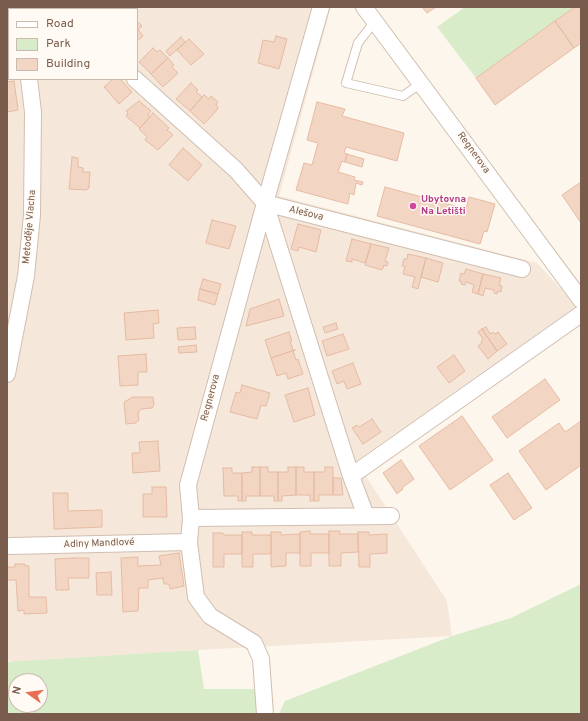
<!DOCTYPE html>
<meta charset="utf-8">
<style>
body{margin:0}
#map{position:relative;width:588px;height:721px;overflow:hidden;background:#fdf6ec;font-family:Overpass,sans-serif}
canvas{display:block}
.frame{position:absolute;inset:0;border:8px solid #7a5c4d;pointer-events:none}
.legend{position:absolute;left:8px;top:8px;width:130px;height:72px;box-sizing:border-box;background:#fffaf3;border:1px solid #cabbb1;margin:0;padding:5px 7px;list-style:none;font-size:12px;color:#7a5c4d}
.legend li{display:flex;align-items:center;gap:8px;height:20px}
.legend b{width:20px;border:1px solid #cabbb1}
.north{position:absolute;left:8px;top:673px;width:40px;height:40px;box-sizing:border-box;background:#fffaf3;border:1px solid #cabbb1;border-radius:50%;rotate:284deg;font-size:11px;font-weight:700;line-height:16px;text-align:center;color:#7a5c4d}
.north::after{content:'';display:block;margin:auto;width:14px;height:18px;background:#e76f51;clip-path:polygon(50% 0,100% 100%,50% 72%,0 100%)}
</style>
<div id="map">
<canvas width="588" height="721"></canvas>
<div class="frame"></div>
<ul class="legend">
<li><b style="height:5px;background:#fff"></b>Road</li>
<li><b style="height:11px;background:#d8ecc9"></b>Park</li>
<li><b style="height:11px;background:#f3d5c3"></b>Building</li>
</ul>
<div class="north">N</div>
</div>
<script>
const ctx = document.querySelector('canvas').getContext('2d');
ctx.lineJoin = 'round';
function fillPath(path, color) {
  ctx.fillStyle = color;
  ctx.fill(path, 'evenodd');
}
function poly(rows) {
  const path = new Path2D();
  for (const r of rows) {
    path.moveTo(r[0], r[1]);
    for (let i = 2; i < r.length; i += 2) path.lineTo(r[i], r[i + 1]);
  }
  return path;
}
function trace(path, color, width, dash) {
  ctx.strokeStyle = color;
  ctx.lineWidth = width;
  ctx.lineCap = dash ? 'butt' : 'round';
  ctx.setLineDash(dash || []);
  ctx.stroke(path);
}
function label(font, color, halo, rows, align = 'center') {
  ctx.font = font + ' Overpass,sans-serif';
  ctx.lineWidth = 3;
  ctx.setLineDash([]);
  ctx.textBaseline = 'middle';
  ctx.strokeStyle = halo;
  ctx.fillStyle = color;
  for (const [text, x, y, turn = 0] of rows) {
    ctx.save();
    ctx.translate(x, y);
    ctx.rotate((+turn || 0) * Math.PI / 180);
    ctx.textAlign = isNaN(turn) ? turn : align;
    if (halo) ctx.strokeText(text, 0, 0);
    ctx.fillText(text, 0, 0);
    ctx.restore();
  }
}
fillPath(poly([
 [7,7,331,7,279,196,537,263,577,306,356,461,447,601,452,636,198,650,13,662,7,660],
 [9,9,137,9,137,79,9,79]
]), '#f5e8da');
fillPath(poly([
 [465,7,575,7,476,78,437,27],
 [581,584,581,714,279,714,285,701,452,636,511,618],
 [198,650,204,689,259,689,260,714,7,714,7,662],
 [16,681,40,681,40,705,16,705]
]), '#d8ecc9');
const building = poly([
 [422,7,436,7,427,13,422,7],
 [575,7,581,7,581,43,574,48,555,21,575,7],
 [137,21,142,26,138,29,143,36,137,41,137,21],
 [555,21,574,48,495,105,476,78,555,21],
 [9,27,9,58,7,57,7,28,9,27],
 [276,36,287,39,279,69,258,63,263,40,274,42,276,36],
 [181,37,185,42,170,56,166,51,181,37],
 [189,39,204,54,191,65,177,50,189,39],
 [153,48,157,52,160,50,168,58,151,74,139,62,153,48],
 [168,58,174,65,172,67,178,73,163,87,151,74,168,58],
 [113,79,120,79,132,92,119,104,104,87,113,79],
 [14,81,18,110,7,112,7,82,14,81],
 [191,83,198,90,196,92,202,97,190,111,176,99,191,83],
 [204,95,209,99,211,96,218,102,216,105,218,107,217,110,204,124,190,111,204,95],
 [139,101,151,111,148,115,150,117,140,128,126,116,128,113,126,111,139,101],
 [317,102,345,109,342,116,404,133,397,161,346,147,344,153,347,154,345,162,342,161,338,172,355,177,354,180,363,182,362,185,356,183,354,195,350,193,348,204,296,190,304,163,312,165,318,143,307,140,317,102],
 [153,113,169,128,167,130,173,135,158,150,145,140,147,137,139,129,153,113],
 [183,148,202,165,188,181,169,165,183,148],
 [347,154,364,159,362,167,345,162,347,154],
 [72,157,78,158,78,167,83,168,83,172,90,172,89,188,86,190,69,189,72,157],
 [581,182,581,223,562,195,581,182],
 [385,187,466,209,469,197,495,204,487,232,484,231,480,244,377,216,385,187],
 [212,220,236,226,229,249,206,243,212,220],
 [298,224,321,230,316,252,299,247,298,251,291,249,298,224],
 [352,239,371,244,365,263,352,259,352,262,346,261,352,239],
 [371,244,389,248,385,261,388,262,387,266,384,265,382,270,365,265,371,244],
 [408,254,426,258,418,289,412,287,415,277,403,274,405,266,402,266,404,259,407,259,408,254],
 [426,258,443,263,438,282,421,277,426,258],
 [466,269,483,274,478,294,472,292,474,285,466,282,465,285,461,284,462,282,459,281,461,273,464,274,466,269],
 [483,274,501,278,499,285,502,286,501,292,498,291,497,294,494,293,494,290,485,288,483,296,478,294,483,274],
 [203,279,221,284,218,294,200,289,203,279],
 [200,289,218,294,215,305,198,300,200,289],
 [279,299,284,316,246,326,250,309,279,299],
 [158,310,159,323,153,324,154,338,126,340,124,313,158,310],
 [336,323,338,329,325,333,323,327,336,323],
 [195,327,196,339,178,340,177,328,195,327],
 [486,327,490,334,493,332,495,334,498,332,507,344,497,351,482,329,486,327],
 [482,329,497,351,488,359,478,346,482,343,481,341,483,339,478,332,482,329],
 [289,332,292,341,290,341,293,350,295,350,271,358,265,340,289,332],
 [343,334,349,349,327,356,322,341,343,334],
 [196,345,197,352,179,353,178,347,196,345],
 [295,350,293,351,296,360,298,359,303,374,288,379,286,373,277,376,271,358,295,350],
 [146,354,147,372,138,372,138,385,120,386,118,356,146,354],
 [454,355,465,371,449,383,437,367,454,355],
 [353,363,361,384,347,389,344,381,337,384,332,371,353,363],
 [545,379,560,400,507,438,492,417,545,379],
 [242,385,270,393,266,406,261,405,257,419,230,412,236,392,240,393,242,385],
 [308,388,315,415,294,422,285,395,308,388],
 [133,397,153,397,154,405,152,408,141,409,138,413,139,420,136,423,126,424,124,402,133,397],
 [462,416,493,460,450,490,419,446,462,416],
 [372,419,381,432,363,444,352,428,357,425,359,427,372,419],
 [581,421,581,465,546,490,519,451,559,423,565,432,581,421],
 [158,441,160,471,133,473,132,453,140,453,139,442,158,441],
 [401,460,414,479,402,488,403,489,397,494,383,473,401,460],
 [252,467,260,467,260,496,246,496,246,501,242,501,242,473,252,472,252,467],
 [260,467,268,467,268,472,278,472,278,501,274,501,274,496,260,496,260,467],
 [288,467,296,467,296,495,282,496,282,501,278,501,278,472,288,472,288,467],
 [296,467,304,467,304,472,314,472,314,501,310,501,310,495,296,495,296,467],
 [325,467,333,467,333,495,319,495,319,501,314,501,314,472,325,472,325,467],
 [223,468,232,468,232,473,242,473,242,501,238,501,238,496,224,496,223,468],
 [508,473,532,508,514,520,490,485,508,473],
 [333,478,341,478,343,495,333,495,333,478],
 [152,487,166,487,167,517,143,517,143,494,152,494,152,487],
 [53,493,68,493,68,511,102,510,102,527,54,529,53,493],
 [310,531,310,534,329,534,329,553,311,553,311,566,300,566,300,532,310,531],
 [329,531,340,531,339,534,358,534,358,552,341,553,341,566,329,566,329,531],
 [242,532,252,532,252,535,271,535,271,554,253,554,253,567,242,567,242,532],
 [271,532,281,532,281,535,300,534,300,553,286,553,286,566,271,567,271,532],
 [358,532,369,532,369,535,387,534,387,553,370,554,370,567,359,567,358,532],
 [213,533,223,533,224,535,242,535,242,554,224,554,224,567,213,567,213,533],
 [179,553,184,586,170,589,169,584,164,584,163,578,148,580,148,588,139,588,138,611,123,612,121,558,138,557,138,566,161,565,159,556,179,553],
 [73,558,89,558,89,578,68,578,69,590,56,590,55,559,73,558],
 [15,564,25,564,25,566,29,566,29,597,46,597,47,613,24,614,24,610,18,611,16,580,7,580,7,567,15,567,15,564],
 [111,572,112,595,97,595,96,573,111,572]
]);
fillPath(building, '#f3d5c3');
trace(building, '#e6bba3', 1);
const service = poly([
 [375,21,358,43,346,83,403,96,421,83]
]);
const minor = poly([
 [20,7,20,9],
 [78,7,79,9],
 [364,7,581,300],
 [135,79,236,170,265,203,522,269],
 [265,203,351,476,366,516],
 [7,374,26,276,32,215,33,112,29,79],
 [351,476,581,314],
 [191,518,391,516],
 [10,546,189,542],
 [265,714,261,659,254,643,210,616,196,597,189,542,191,518,188,485,265,203,321,7]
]);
trace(service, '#d1beb0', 10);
trace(minor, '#d1beb0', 18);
trace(service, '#fff', 8);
trace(minor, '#fff', 16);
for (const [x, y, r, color] of [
 [413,206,4,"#d1479c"]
]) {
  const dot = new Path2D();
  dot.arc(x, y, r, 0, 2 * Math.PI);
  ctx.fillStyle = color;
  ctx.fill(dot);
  trace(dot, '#fffaf3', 1.5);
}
label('10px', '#7a5c4d', '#fffaf3', [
 ["Regnerova",473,153,54],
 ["Alešova",306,214,14],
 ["Metoděje Vlacha",30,227,-85],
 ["Regnerova",211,398,-75],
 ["Adiny Mandlové",99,544,-2]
]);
label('bold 10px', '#b23c85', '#fffaf3', [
 ["Ubytovna",421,200],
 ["Na Letišti",421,212]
], 'left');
</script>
